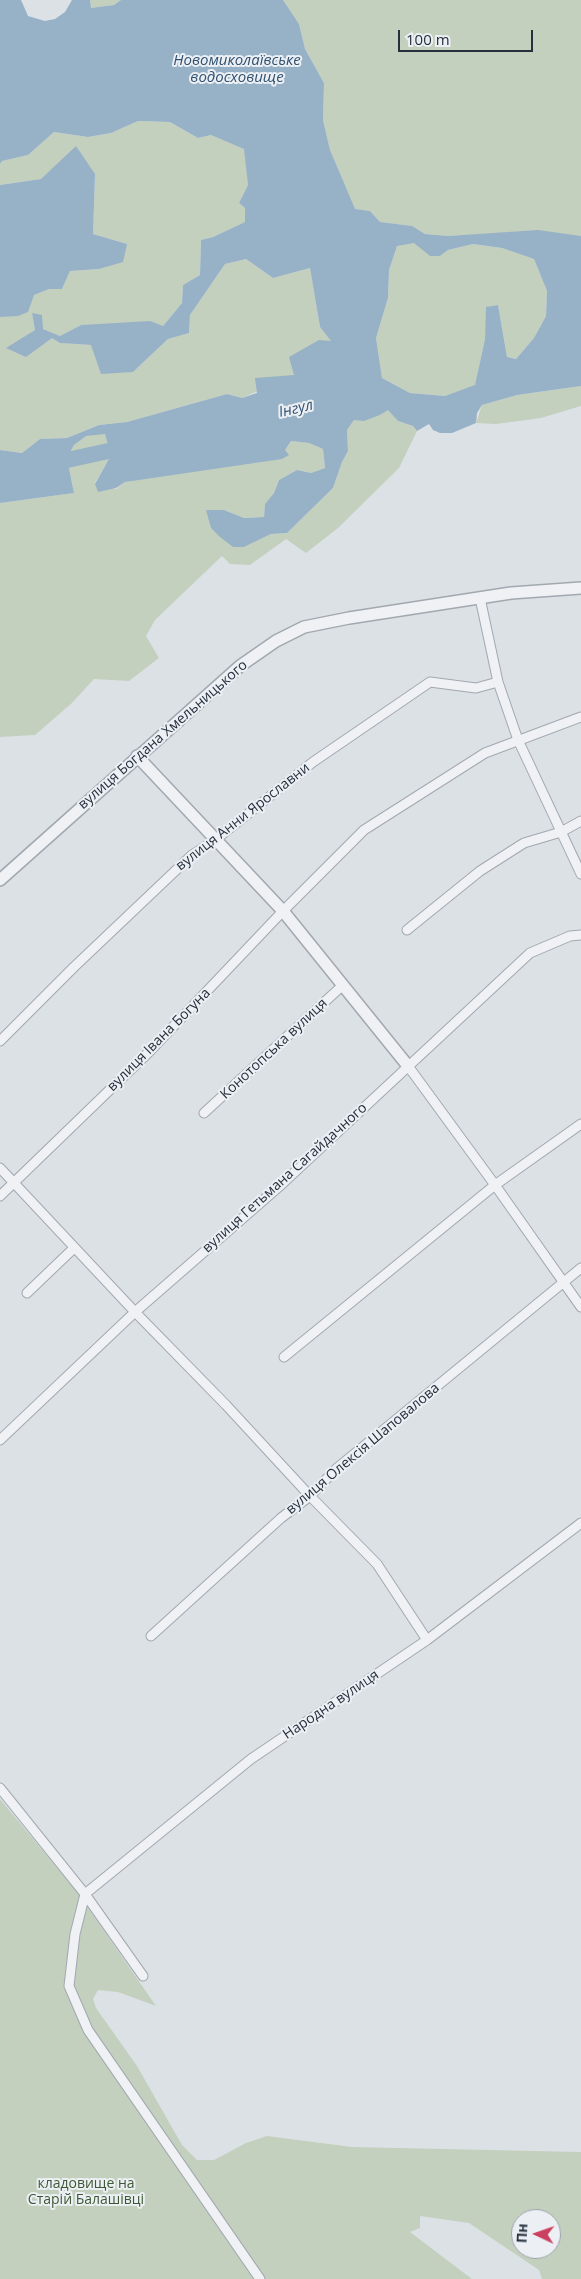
<!DOCTYPE html>
<meta charset="utf-8">
<style>
body{margin:0}
#map{position:relative;width:581px;height:2279px;overflow:hidden;background:#dce1e6;font-family:"Open Sans",sans-serif}
canvas{display:block}
.north{position:absolute;left:511px;top:2209px;width:50px;height:50px;box-sizing:border-box;background:#ecf0f4;border:1px solid #9da3ab;border-radius:50%;rotate:273deg;font-size:14px;font-weight:700;line-height:20px;text-align:center;color:#26303d}
.north::after{content:'';display:block;margin:auto;width:18px;height:22px;background:#cc405f;clip-path:polygon(50% 0,100% 100%,50% 72%,0 100%)}
.scale{position:absolute;left:398px;top:30px;width:135px;height:22px;box-sizing:border-box;border:2px solid #26303d;border-top:0;padding-left:6px;font-size:15px;line-height:18px;white-space:nowrap;color:#26303d;-webkit-text-stroke:4px #ecf0f4;paint-order:stroke}
</style>
<div id="map">
<canvas width="581" height="2279"></canvas>
<div class="north">Пн</div>
<div class="scale">100 m</div>
</div>
<script>
const ctx = document.querySelector('canvas').getContext('2d');
ctx.lineJoin = 'round';
function fillPath(path, color) {
  ctx.fillStyle = color;
  ctx.fill(path, 'evenodd');
}
function poly(rows) {
  const path = new Path2D();
  for (const r of rows) {
    path.moveTo(r[0], r[1]);
    for (let i = 2; i < r.length; i += 2) path.lineTo(r[i], r[i + 1]);
  }
  return path;
}
function trace(path, color, width, dash) {
  ctx.strokeStyle = color;
  ctx.lineWidth = width;
  ctx.lineCap = dash ? 'butt' : 'round';
  ctx.setLineDash(dash || []);
  ctx.stroke(path);
}
function label(font, color, halo, rows, align = 'center') {
  ctx.font = font + ' "Open Sans",sans-serif';
  ctx.lineWidth = 4;
  ctx.setLineDash([]);
  ctx.textBaseline = 'middle';
  ctx.strokeStyle = halo;
  ctx.fillStyle = color;
  for (const [text, x, y, turn = 0] of rows) {
    ctx.save();
    ctx.translate(x, y);
    ctx.rotate((+turn || 0) * Math.PI / 180);
    ctx.textAlign = isNaN(turn) ? turn : align;
    if (halo) ctx.strokeText(text, 0, 0);
    ctx.fillText(text, 0, 0);
    ctx.restore();
  }
}
fillPath(poly([
 [90,0,121,0,114,5,91,8],
 [283,0,581,0,581,236,488,234,448,236,425,234,411,226,380,222,370,211,354,209,330,150,323,120,324,83,305,49,299,24],
 [138,121,170,122,198,138,211,135,245,149,248,185,239,203,245,208,245,222,213,237,201,240,200,275,183,285,182,303,163,326,81,325,60,336,43,329,32,313,35,330,7,349,52,338,61,343,91,345,133,372,168,339,189,333,190,315,225,264,246,259,273,278,310,268,320,327,332,342,294,375,242,398,227,394,127,422,99,425,67,438,40,439,22,453,0,450,0,317,34,295,49,289,62,289,70,271,99,269,127,244,93,234,95,174,55,167,41,179,0,185,0,164,2,161,28,155,54,132,88,137,111,133],
 [414,242,440,256,448,250,473,244,502,248,534,259,547,291,546,316,534,338,516,359,507,357,498,305,487,307,485,339,475,386,445,396,410,393,382,378,376,338,388,298,389,270,397,246],
 [581,386,581,406,541,418,496,424,476,423,482,405,517,395],
 [388,409,398,421,413,426,417,431,399,468,338,528,306,553,286,539,250,565,230,564,222,556,155,620,146,636,159,658,129,681,94,679,72,703,35,735,0,737,0,503,74,493,67,458,74,445,85,436,105,433,111,455,95,483,116,489,125,482,285,450,291,441,309,443,323,449,325,468,311,473,297,470,279,480,274,493,265,505,264,517,244,518,224,510,211,528,233,547,244,547,271,534,287,533,333,488,342,462,348,451,347,430,354,420,380,415],
 [0,1799,77,1892,156,2006,118,1992,98,1990,93,1999,96,2008,137,2066,182,2145,197,2160,214,2160,246,2143,267,2136,352,2147,581,2152,581,2279,542,2279,539,2270,469,2223,420,2216,420,2228,410,2232,472,2279,0,2279],
 [521,2219,551,2219,551,2249,521,2249]
]), '#c4d0be');
fillPath(poly([
 [0,0,21,0,28,16,45,21,55,19,65,12,72,0,90,0,91,8,114,5,121,0,283,0,299,24,305,49,324,83,323,120,330,150,355,209,370,211,380,222,412,226,425,234,448,236,538,230,581,236,581,386,517,395,482,405,477,413,476,423,452,433,440,433,433,430,429,424,417,431,413,426,398,421,388,410,380,415,364,421,354,420,347,430,348,451,342,462,333,488,287,533,271,534,244,547,233,547,220,537,211,528,206,510,224,510,244,518,264,517,265,504,274,493,279,480,297,470,311,473,325,468,323,449,309,443,291,441,285,450,289,455,282,459,125,482,116,488,98,492,95,484,111,455,105,434,86,436,74,445,67,458,74,493,0,503,0,450,22,453,40,439,67,438,99,425,127,422,227,394,242,398,257,393,255,378,294,375,289,357,319,340,331,341,320,327,310,268,273,278,246,259,225,264,190,315,189,333,168,339,133,372,101,374,91,345,60,343,52,338,26,357,6,348,35,330,32,313,42,315,43,329,60,336,81,325,150,321,163,326,182,303,183,285,200,275,201,240,213,237,245,222,245,208,239,203,248,185,244,149,211,135,198,138,170,122,138,121,111,133,88,137,54,132,28,155,2,161,0,164],
 [414,243,430,256,440,256,448,250,473,244,502,248,534,259,547,291,546,316,534,338,516,359,507,357,498,305,486,307,485,339,475,385,445,396,410,393,382,378,376,338,388,298,389,270,397,246],
 [76,146,95,174,93,234,127,244,123,262,99,269,70,271,62,289,49,289,34,295,28,312,18,316,0,317,0,185,41,179]
]), '#97b1c7');
trace(poly([
 [0,466,49,464,131,446]
]), '#97b1c7', 16);
const minor = poly([
 [480,598,498,682,518,740,581,874],
 [407,930,480,871,524,843,561,832,581,821],
 [0,1041,74,967,192,855,215,840,313,762,430,682,476,688,498,682],
 [408,1066,495,1185,581,1307],
 [204,1113,343,985],
 [0,1168,135,1312,226,1405,310,1496,377,1564,427,1640],
 [0,1196,151,1050,283,911,364,830,485,753,581,717],
 [27,1293,74,1248],
 [284,1357,495,1185,581,1124],
 [0,1440,135,1312,283,1183,530,953,570,936,581,935],
 [151,1636,281,1518,310,1496,336,1469,581,1268],
 [0,1788,85,1894,143,1976],
 [260,2279,88,2030,69,1986,75,1934,85,1894,251,1759,427,1640,581,1523]
]);
const tertiary = poly([
 [137,756,283,911,408,1066],
 [0,880,240,666,276,641,304,627,349,618,511,593,581,588]
]);
trace(minor, '#a2a8b0', 11);
trace(tertiary, '#a2a8b0', 14);
trace(minor, '#eff1f5', 9);
trace(tertiary, '#eff1f5', 11);
label('14px', '#26303d', '#ecf0f4', [
 ["вулиця Богдана Хмельницького",163,735,-41],
 ["вулиця Анни Ярославни",243,817,-38],
 ["вулиця Івана Богуна",159,1040,-45],
 ["Конотопська вулиця",274,1049,-43],
 ["вулиця Гетьмана Сагайдачного",285,1178,-42],
 ["вулиця Олексія Шаповалова",363,1449,-40],
 ["Народна вулиця",331,1705,-34]
]);
label('14px', '#3d5834', '#ecf0f4', [
 ["кладовище на",86,2184],
 ["Старій Балашівці",86,2200]
]);
label('italic 15px', '#315170', '#ecf0f4', [
 ["Новомиколаївське",237,61],
 ["водосховище",237,78],
 ["Інгул",296,409,-13]
]);
</script>
